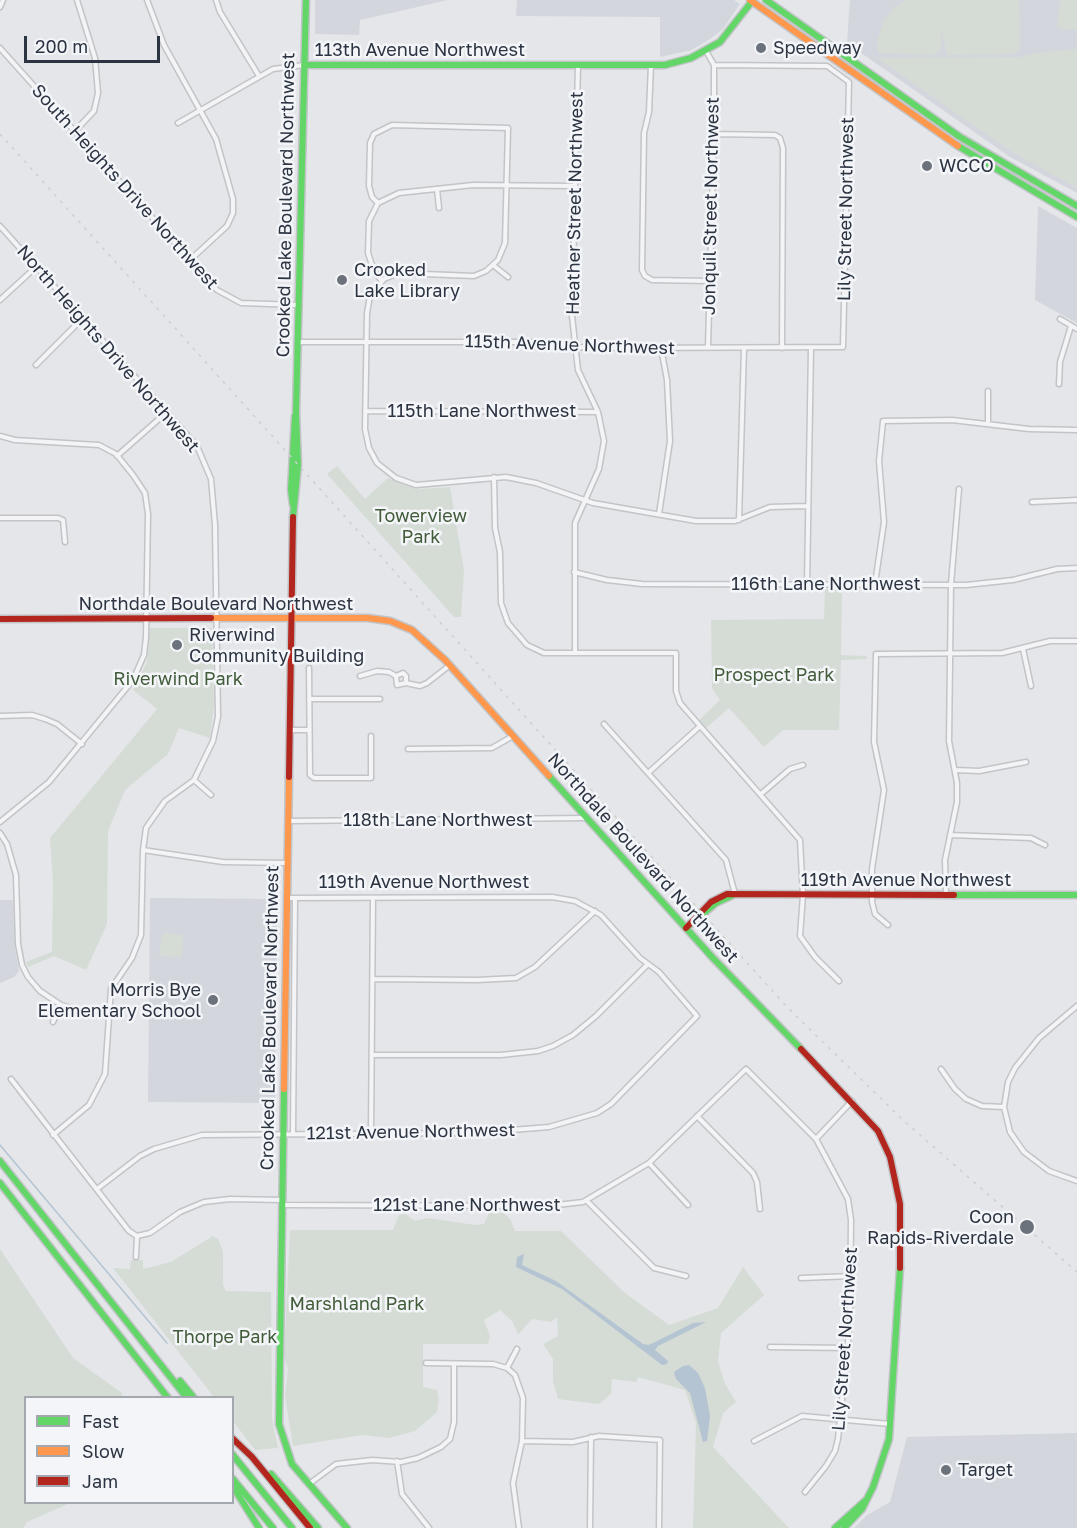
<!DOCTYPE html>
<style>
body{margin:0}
#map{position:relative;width:1077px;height:1528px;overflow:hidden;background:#e4e6e9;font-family:"Golos Text",sans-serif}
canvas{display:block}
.legend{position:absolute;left:24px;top:1396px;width:210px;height:108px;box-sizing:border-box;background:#f3f5f8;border:2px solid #a3a8af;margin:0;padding:8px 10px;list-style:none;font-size:18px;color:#2c3442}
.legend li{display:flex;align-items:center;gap:12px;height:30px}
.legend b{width:30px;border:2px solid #a3a8af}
.scale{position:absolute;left:24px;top:36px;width:136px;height:27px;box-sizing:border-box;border:3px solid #2c3442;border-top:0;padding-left:8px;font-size:18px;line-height:21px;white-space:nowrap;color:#2c3442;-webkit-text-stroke:4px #f3f5f8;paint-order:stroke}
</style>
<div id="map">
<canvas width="1077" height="1528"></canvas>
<ul class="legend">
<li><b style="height:8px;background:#63d668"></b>Fast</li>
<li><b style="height:8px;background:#ff974d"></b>Slow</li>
<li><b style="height:8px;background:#b3261e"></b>Jam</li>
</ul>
<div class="scale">200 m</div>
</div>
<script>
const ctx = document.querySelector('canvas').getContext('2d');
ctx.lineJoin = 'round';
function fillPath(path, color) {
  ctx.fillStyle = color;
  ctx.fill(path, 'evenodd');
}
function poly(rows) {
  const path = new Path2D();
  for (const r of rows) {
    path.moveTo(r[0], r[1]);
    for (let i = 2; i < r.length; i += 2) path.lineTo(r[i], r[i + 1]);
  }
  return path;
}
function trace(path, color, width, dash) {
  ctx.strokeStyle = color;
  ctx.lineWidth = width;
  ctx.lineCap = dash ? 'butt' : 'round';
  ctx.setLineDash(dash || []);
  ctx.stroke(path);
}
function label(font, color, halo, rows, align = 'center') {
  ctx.font = font + ' "Golos Text",sans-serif';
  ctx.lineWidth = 5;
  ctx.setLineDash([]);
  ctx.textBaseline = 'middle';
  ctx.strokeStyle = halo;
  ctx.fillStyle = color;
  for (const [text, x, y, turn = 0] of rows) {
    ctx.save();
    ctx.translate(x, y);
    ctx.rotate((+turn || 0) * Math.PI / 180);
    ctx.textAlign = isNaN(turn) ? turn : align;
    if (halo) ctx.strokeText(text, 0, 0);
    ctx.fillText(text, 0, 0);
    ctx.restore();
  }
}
fillPath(poly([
 [315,0,448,0,360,20,359,35,315,34],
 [517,0,734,0,740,4,723,29,710,39,692,50,660,57,660,17,516,16],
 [850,0,1077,0,1077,193,1010,157,847,43],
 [1038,206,1077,228,1077,323,1035,300],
 [150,898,277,899,275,1103,148,1102],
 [0,900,13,900,15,949,19,971,14,977,0,983],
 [1077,1433,1077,1528,854,1528,867,1515,890,1502,907,1437]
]), '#d3d6dc');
fillPath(poly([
 [905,0,1019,0,1020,49,1013,54,947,55,941,27,941,49,935,55,878,53,877,41,885,19,893,9],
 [1060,0,1077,0,1077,30,1057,28],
 [1077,49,1077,188,1012,152,877,58,1021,57,1034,53],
 [337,466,365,499,388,478,419,489,450,487,464,571,461,617,454,617,327,474],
 [825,589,842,589,841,655,866,656,867,659,841,660,839,730,783,730,764,747,729,708,706,728,699,720,720,700,712,688,711,620,824,619],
 [150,628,212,628,214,705,210,738,179,728,168,754,125,790,108,831,107,924,86,970,54,956,28,967,26,962,52,952,53,882,50,838,157,709,133,690,147,662],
 [163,933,183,935,182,957,159,956],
 [489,1213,504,1213,510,1219,515,1231,561,1231,625,1293,669,1325,718,1308,743,1267,764,1295,721,1333,718,1361,725,1384,736,1402,723,1413,713,1447,789,1528,693,1528,696,1423,685,1390,638,1377,636,1382,612,1379,611,1394,599,1404,558,1399,553,1381,553,1359,543,1344,558,1336,557,1317,551,1322,532,1319,518,1335,513,1322,500,1310,484,1320,490,1336,488,1344,423,1344,423,1387,437,1390,439,1399,437,1412,415,1431,389,1438,362,1435,293,1446,285,1396,288,1369,284,1356,290,1230,393,1230,399,1215,405,1214,415,1221,427,1218,475,1225,484,1224],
 [213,1236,218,1239,223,1251,223,1285,226,1291,271,1292,272,1419,278,1448,255,1450,233,1421,232,1398,214,1397,113,1268,130,1269,131,1260,143,1260,143,1269,171,1262],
 [0,1249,73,1358,122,1393,122,1398,26,1398,26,1502,70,1503,27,1522,23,1528,0,1528]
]), '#d5dcd5');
fillPath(poly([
 [524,1254,522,1265,556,1281,643,1344,649,1345,693,1323,706,1322,658,1346,655,1350,668,1361,667,1364,662,1365,562,1289,516,1267,517,1257],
 [689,1365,698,1373,705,1388,710,1416,707,1441,703,1442,690,1393,676,1379,674,1372,683,1366]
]), '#b5c4d2');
trace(poly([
 [0,1145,167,1343]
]), '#b5c4d2', 1.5);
const street = poly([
 [147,0,164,45,216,139,233,199,233,213,227,226,190,260],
 [216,0,220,12,259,76],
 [0,7,3,0],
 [0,48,217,290,241,303,298,305],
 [706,51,714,65,714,134,708,347],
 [651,65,649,112,644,133,642,270,645,276,652,280,710,281],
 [178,123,273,69,304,65],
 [75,131,94,111,98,93,95,58,77,0],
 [714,134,775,135,780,138,783,148,782,348],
 [437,189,439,208],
 [378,203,399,193,473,185,574,186],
 [0,226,197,446,211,479,215,525,218,717,213,741,194,780,165,801,146,828,143,850,141,935,132,958,111,989,105,1074,89,1105,53,1135],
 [493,265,508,277],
 [382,281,374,271,368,253,369,221,378,203,372,197,369,186,370,143,374,134,392,125,508,128,505,243,498,260,486,271,474,276,399,273,384,279,370,296,367,313,365,429,369,448,377,463,396,478,416,485,506,477,536,483,593,503,696,521,735,521,770,507,808,506],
 [0,300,36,267],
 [1060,319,1077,329],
 [297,342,549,342,570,347,628,348,843,347,849,82,827,66,714,65],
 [36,365,83,318],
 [1059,384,1060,362,1071,326],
 [365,411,598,412],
 [988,423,988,391],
 [0,436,15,440,99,445,116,454,133,475,145,493,148,514,146,637,144,655,133,680,49,782,0,822],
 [117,456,167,412],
 [494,477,495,528,500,552,501,603,508,623,527,645,544,653,676,653,676,691,680,703,800,840,803,895,800,936,815,957,839,981],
 [1032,502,1077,500],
 [659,514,670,441,667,380,661,348],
 [0,518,58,518,63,520,65,542],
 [739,520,744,348],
 [574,572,607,580,642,584,966,585,1013,580,1057,569,1077,568],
 [875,584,884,522,879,461,883,421,952,420,1029,429,1077,430],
 [807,585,811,348],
 [1023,649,1031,686],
 [575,653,575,523,599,469,604,441,598,412,578,370,572,316,578,65],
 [309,668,310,775,314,778,371,778,371,736],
 [360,676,377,671,389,672,396,676,403,673,406,676,406,683,397,685,396,676],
 [406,683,420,686,427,683,450,665],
 [309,699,380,699],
 [0,716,32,715,45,719,57,724,82,744],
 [604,724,726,860,735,894],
 [290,730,309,730],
 [408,749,492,748,513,736],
 [955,770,979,771,1026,762],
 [648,773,699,727],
 [194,780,211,795],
 [761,794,790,769,803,765],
 [288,821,587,818],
 [0,833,7,844,16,875,18,944,22,965,28,977,40,991,61,1005,79,1010,108,1011],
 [950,835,1031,838,1045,845],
 [143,850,223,862,287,863],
 [946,895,945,860,957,802,957,783,949,741,951,584,959,489],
 [888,925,875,914,872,902,872,869,884,790,874,742,876,654,1002,653,1050,641,1077,641],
 [373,979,477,980,516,978,535,967,595,911],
 [1077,1006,1039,1038,1015,1068,1008,1082,1004,1107,1010,1132,1024,1152,1049,1171,1077,1181],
 [53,1022,61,1005],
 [372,1055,501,1055,538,1051,553,1046,573,1035,596,1016,648,964],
 [941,1069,955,1089,966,1099,982,1106,1004,1107],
 [11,1079,129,1231,137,1236],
 [697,1116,753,1173,757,1182,760,1209],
 [371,1132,373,898],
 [293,1133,295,898],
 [816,1139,852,1101],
 [649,1163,688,1205],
 [97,1189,140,1156,154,1149,202,1135,474,1133,549,1127,597,1113,611,1104,697,1016,659,972,640,958,601,915,575,901,552,897,287,898],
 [587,1201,654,1268,686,1276],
 [283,1205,548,1206,583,1202,649,1163,746,1069,816,1139,848,1199,851,1220,850,1321,838,1439,835,1451,826,1466,805,1492],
 [137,1236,150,1233,180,1212,204,1202,230,1199,282,1200],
 [136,1257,137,1236],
 [801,1278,852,1276],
 [770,1347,847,1348],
 [426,1363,493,1364,507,1368,515,1375,523,1398,522,1441,513,1483,519,1528],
 [507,1368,517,1349],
 [522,1441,573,1442,599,1436,660,1440,659,1528],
 [754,1441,802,1416,890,1424],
 [397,1461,402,1494,429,1528],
 [309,1484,336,1464,372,1460,401,1462,418,1458,441,1447,450,1439,454,1422,454,1364],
 [590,1528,591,1437]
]);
const fast = poly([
 [766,0,960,137,1077,206],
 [304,65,665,65,691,58,720,42,753,0],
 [958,146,1077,217],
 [293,505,291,490,295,416],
 [293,517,298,465,296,412,306,0],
 [549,776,712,957,801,1049],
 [954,895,1077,895],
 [687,927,716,903,733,895],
 [284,1089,279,1424,292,1464,347,1528],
 [0,1161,187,1398],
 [0,1183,168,1398],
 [180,1381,194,1398],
 [232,1454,292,1528],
 [271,1474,318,1528],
 [232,1478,273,1528],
 [232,1485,259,1528],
 [835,1528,865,1501],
 [844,1528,862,1509,873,1487,889,1439,900,1268]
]);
const slow = poly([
 [750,0,958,146],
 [211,618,368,618,390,621,412,630,445,660,549,776],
 [284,1089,289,777]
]);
const jam = poly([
 [0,619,211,618],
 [289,777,293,517],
 [686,928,711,902,727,894,954,895],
 [801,1049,878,1131,890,1157,900,1204,900,1268],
 [232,1438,252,1457,310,1528]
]);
trace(street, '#c2c4c7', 7);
trace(fast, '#c2c4c7', 9);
trace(slow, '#c2c4c7', 9);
trace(jam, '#c2c4c7', 9);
trace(street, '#f4f4f6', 4);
trace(fast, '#63d668', 6);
trace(slow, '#ff974d', 6);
trace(jam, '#b3261e', 6);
trace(poly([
 [0,134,787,1007,904,1121,1077,1272]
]), '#cdcfd1', 1.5, [3, 6]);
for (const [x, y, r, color] of [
 [761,48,6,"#6c727c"],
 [927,166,6,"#6c727c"],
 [342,280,6,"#6c727c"],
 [177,645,6,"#6c727c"],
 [213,1000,6,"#6c727c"],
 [1027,1227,8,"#6c727c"],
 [946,1470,6,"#6c727c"]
]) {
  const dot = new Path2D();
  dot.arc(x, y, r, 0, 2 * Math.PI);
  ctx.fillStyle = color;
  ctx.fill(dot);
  trace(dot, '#f3f5f8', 2);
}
label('18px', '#2c3442', '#f3f5f8', [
 ["Speedway",773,48],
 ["WCCO",939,166],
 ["Crooked",354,270],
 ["Lake Library",354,291],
 ["Riverwind",189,635],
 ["Community Building",189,656],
 ["Morris Bye",201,990,"right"],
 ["Elementary School",201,1011,"right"],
 ["Coon",1014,1217,"right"],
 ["Rapids-Riverdale",1014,1238,"right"],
 ["Target",958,1470]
], 'left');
label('18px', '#2c3442', '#f3f5f8', [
 ["113th Avenue Northwest",420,50],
 ["South Heights Drive Northwest",125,187,48],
 ["Heather Street Northwest",575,203,-89],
 ["Crooked Lake Boulevard Northwest",286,205,-89],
 ["Jonquil Street Northwest",711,206,-89],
 ["Lily Street Northwest",846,209,-89],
 ["115th Avenue Northwest",570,345,2],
 ["North Heights Drive Northwest",108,349,49],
 ["115th Lane Northwest",482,411],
 ["116th Lane Northwest",826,584],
 ["Northdale Boulevard Northwest",216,604],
 ["118th Lane Northwest",438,820],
 ["Northdale Boulevard Northwest",643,858,48],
 ["119th Avenue Northwest",906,880],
 ["119th Avenue Northwest",424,882],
 ["Crooked Lake Boulevard Northwest",270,1018,-89],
 ["121st Avenue Northwest",411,1132,-1],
 ["121st Lane Northwest",467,1205],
 ["Lily Street Northwest",845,1339,-86]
]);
label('18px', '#425c3a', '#f3f5f8', [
 ["Towerview",421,516],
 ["Park",421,537],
 ["Prospect Park",774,675],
 ["Riverwind Park",178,679],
 ["Marshland Park",357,1304],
 ["Thorpe Park",225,1337]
]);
</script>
